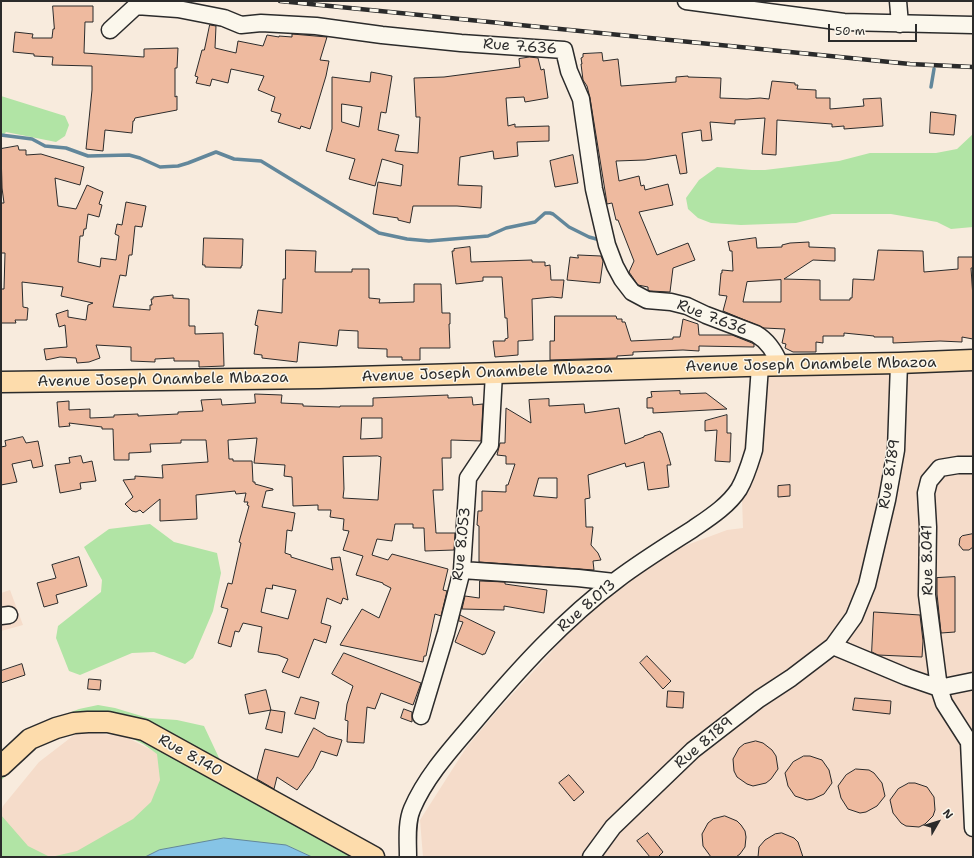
<!DOCTYPE html>
<html>
<head>
<meta charset="utf-8">
<style>
  body { margin:0 }
  #map { position:relative; width:974px; height:858px; overflow:hidden; background:#f8ebdd; font-family:"Shantell Sans",sans-serif }
  canvas { display:block }
  .frame { position:absolute; inset:0; border:2px solid #2b2b2b; pointer-events:none }
  .north { position:absolute; left:918px; top:802px; width:40px; height:40px; -webkit-text-stroke:3px #fbf7ec; paint-order:stroke; rotate:51deg; font-size:11px; font-weight:700; line-height:16px; text-align:center; color:#2b2b2b }
  .north::after { content:''; display:block; margin:auto; width:14px; height:18px; background:#2b2b2b; clip-path:polygon(50% 0,100% 100%,50% 72%,0 100%) }
  .scale { position:absolute; left:828px; top:24px; width:89px; height:18px; box-sizing:border-box; border:2px solid #2b2b2b; border-top:0; padding-left:5px; font-size:12px; line-height:14px; white-space:nowrap; color:#2b2b2b; -webkit-text-stroke:3px #fbf7ec; paint-order:stroke }
</style>
</head>
<body>
<div id="map">
<canvas width="974" height="858"></canvas>
<div class="frame"></div>
<div class="north">N</div>
<div class="scale">50 m</div>
</div>
<script>
const c = document.querySelector('canvas').getContext('2d');
c.lineJoin = 'round';
function fill(path, color) { c.fillStyle = color; c.fill(path, 'evenodd'); }
function stroke(path, color, width, dash) { c.strokeStyle = color; c.lineWidth = width; c.lineCap = dash ? 'butt' : 'round'; c.setLineDash(dash || []); c.stroke(path); }
function write(font, color, halo, rows, align = 'center') {
  c.font = font + ' "Shantell Sans",sans-serif'; c.lineWidth = 3; c.setLineDash([]); c.textBaseline = 'middle'; c.strokeStyle = halo; c.fillStyle = color; for (const [text, x, y, turn = 0] of rows) {
    c.save(); c.translate(x, y); c.rotate((+turn || 0) * Math.PI / 180); c.textAlign = isNaN(turn) ? turn : align; if (halo) c.strokeText(text, 0, 0); c.fillText(text, 0, 0); c.restore();
  }
}
const built = new Path2D(`
  M928 371H973V857H423L420 820 466 748 497 711 564 638 609 592 647 560 727 530 743 528 741 470 752 377 814 376Z
  M10 590 23 625 1 631V593Z
  M78 732 124 736 167 758 236 787 126 857H30L1 839V812L3 806 39 762Z`);
const green = new Path2D(`
  M1 96 65 116 69 125 65 136 56 142 6 132 1 138Z
  M973 134V227L951 229 937 222 891 214H832L796 223 741 225 711 223 698 218 688 209 686 198 699 180 717 167 752 170H765L839 161 870 153H936L957 149Z
  M150 524 174 542 217 553 221 573 213 611 193 658 185 664 154 652 132 653 80 675 69 671 56 638 58 626 101 592 102 580 84 547 109 529Z
  M98 705 115 708 148 718 177 720 204 726 228 777 373 857H312L286 845 159 850 145 857H51L77 851 133 819 151 802 160 780 157 754C151 750 146 745 139 742 129 736 116 734 104 732 57 727 29 746 1 781V771L58 717 79 709Z
  M1 815 28 846 50 857H1Z`);
const water = new Path2D(`
  M224 838 286 845 312 857H145L159 850Z`);
const stream = new Path2D(`
  M931 87 934 69
  M1 135 32 139 45 146 66 148 88 156 129 155 140 158 160 167 178 166 188 163 216 152 234 159 261 161 379 233 407 239 429 241 488 236 506 228 535 222 545 213H550L553 214 569 227 589 237 600 240`);
const building = new Path2D(`
  M53 6H93V22H85L84 53 144 57V49L178 48 177 68H175V97L177 96V110L135 118 134 121H133L132 133 105 130 103 151 86 149 92 90V66L52 65 53 57 34 56V54L13 52 15 32 33 34 32 38H52L53 29H54Z
  M210 25 216 26 215 48 236 53 238 41 263 46 267 35 279 37V36L292 37V34L327 37 320 60 329 61 326 76 310 129 301 126 300 129 278 122 281 114 271 111 275 97 258 90 264 76 231 69 228 83 212 79 210 86 196 83 198 77 195 76 202 50H204Z
  M602 53 603 61 618 59 621 86 676 82V77L688 76V77L721 78 720 98 747 99 760 98 769 99 772 81 795 83V85H798L797 89 816 90V98H830V109L864 106 863 99 881 98 883 126 844 129V126L832 127V124L777 120 776 155 762 154 765 118 735 120V124L710 122 712 140 702 141 701 130 682 133 687 173 680 174 676 155 645 160 616 161 619 181 639 176 641 186 644 185 645 190 668 184 673 205 639 212 657 255 688 243 695 260 673 268 670 292 650 291 648 290V287L638 285 629 272 634 261 618 220H616L612 203 607 204 606 197 590 98 587 86 583 80 581 64H582L581 58 583 57V54Z
  M530 57 538 58 541 70 544 69 548 98 525 102 524 97 506 98 508 126 515 124V127L549 126V141L517 142 518 156 494 159 493 151 460 157 458 185 482 186 481 208 457 206H413L410 223 398 220V218L373 214 378 182 401 186 403 165 382 159 375 186 349 179 355 159 326 151 332 129V77L370 82 371 72 392 76 386 113 381 112 378 130 399 135 395 151 418 153 420 117H416L414 78 444 77 520 67 519 59ZM342 104 362 107 359 127 342 122Z
  M931 112 956 115 954 135 930 133Z
  M18 146 19 150H26V155L41 154 84 167 80 185 55 178 58 206 76 209 87 185 103 192 99 204 102 205 99 217 88 214 86 229H84L83 236H80L78 262 100 267 101 258 116 260 119 236 115 234 117 224 122 225 126 202 146 206 142 227 135 226 132 255H129L126 276 120 275 113 307 150 310V305H152L151 299H153V297L173 295V298L189 299V326H195V334L223 333 224 366 199 367V361H174V358L155 359V362L131 361V347L96 345 100 358 89 362 77 363 76 358 60 357 46 360 44 349 67 347 65 325 59 327 56 314 68 310V317L86 320 88 305 93 303 61 296 63 287 22 282 23 307 28 308 27 320H15L16 323H1V289H4L5 253H1V203H4L2 188 1 149Z
  M573 155 578 183 555 187 550 161Z
  M204 238 243 239 242 266H241V268L205 267V265H203Z
  M756 238 757 248 782 247V245L790 243 809 242V247L835 248V261L813 260 784 279 820 280V300H850V298H852L853 279 874 280 878 250 923 251 924 272 958 269V257H973V268H971L973 298V339L962 337V342L940 341 893 343V337H874V336L844 333V336H823V343L816 342V352H793L785 348 786 344 782 343 785 329 764 328 723 311 727 296 719 295 721 273H722V270L733 271 732 251H730L728 242ZM781 280V302H743L747 282Z
  M470 247 471 262 532 260V262H545V266L550 265 551 280H564L562 298 552 297 532 299 533 340 518 341V355L495 357 493 341H505V339L508 338 507 318H505L502 277H483V281L456 284 452 251H454V249Z
  M286 250 316 251 315 272H352V269H369V298L380 299 379 303 414 302V284H441L442 313H450V324H449L450 348H420V360H402V357H387V349L358 348V331L339 330 337 346 299 342 297 362 262 358V355L254 354 258 326 255 325 258 310 282 313 283 279H285Z
  M578 255 601 256 603 261 600 283 567 280 570 257 578 258Z
  M555 316H616L617 319H622V322H625L631 341 673 339V337H680L683 319 698 324 699 335H732L752 343 754 344V347L699 346V351L683 350 633 352V355L617 356V358L550 360V341H554Z
  M680 391V394L706 393 727 409 653 413V408H647V398L652 397 651 392Z
  M255 394 282 395 281 403 303 404V406L340 407V406H373V398L448 395V398L472 397 473 405 483 404 481 441 451 440V458H442L443 490H433L436 533H455L454 550 425 551 424 528H413V524H395L392 541 377 539 372 555 388 560 392 554 448 569 443 590 447 591 441 616 435 614 426 656H424L423 662 340 645 362 609 379 618 391 588 383 584V583L356 575 363 556 343 550 349 531 343 530 344 519 330 517 331 510H318V505L293 506 292 477 284 476 285 465 254 463 257 438 228 440 229 459H233V461H252L253 482H255V484L273 489V490L266 491 262 507 295 513 292 531 287 530 285 553 291 555V557L333 570 331 558 340 557 348 600 343 598 341 604 327 598 321 623 331 626 326 643 314 639 299 678 282 672 288 659 278 655 258 652 262 627 243 623 239 632 235 631 231 647 218 643 228 609 221 607 228 583 232 584 241 543 239 542 249 506 247 505 248 502H244L246 493 236 494 235 491 196 495 197 519 160 521V499L143 513 140 510 136 512 132 511 125 504 133 497 123 480 135 479V476L163 478 162 465 208 462 206 440H181V443L150 444 151 452 129 453V460H114L113 429H102V427L69 423 70 426 59 427 57 402 69 401V410L90 409V418L114 417V415L138 414V416L178 414V412L203 411 201 400 221 399 222 405 255 403ZM362 418H382V438L361 439ZM378 456 381 457 378 500 343 498 344 489 343 457ZM273 585 296 590 288 619 261 612 266 588 272 589Z
  M549 399V406L584 404 585 413 619 408 625 444 644 437V436L660 431 661 433H662L671 465H667L669 487 648 490 644 462 626 467 625 463 588 475 590 498 585 499 586 527H593L591 545 598 553 601 560 593 561 594 570 479 562V526L477 525 478 511H482V491L506 492V485H508L515 464H506V456L497 455 500 443H505L506 408 531 423 529 400ZM539 478H557V498L534 496Z
  M727 415V433H731L730 462 715 461 717 430 705 431V421Z
  M23 437 26 443 38 441 43 466 33 468 31 460 12 464 17 482 1 485V447L6 446 5 441Z
  M81 456 83 463 92 461 96 481 80 483 81 489 60 493 55 465 70 463 69 458Z
  M790 485V496L778 497V486Z
  M973 534V547L969 550H963L959 545 960 538 962 536Z
  M79 557 87 586 56 595 58 603 44 607 37 583 56 578 52 565Z
  M955 577V632L941 633 937 594V578Z
  M480 581 505 582V584L547 590 544 613 504 606V610L462 609 465 596 479 598Z
  M874 612 920 615 923 641 922 657 878 655 872 652Z
  M460 615 495 632 485 654H483V655L455 642 463 622 459 621Z
  M344 653 421 683 413 705 381 693 375 709 367 707 364 743 347 742 348 721 345 720 347 704 353 686 332 674Z
  M647 656 671 681 663 689 640 663Z
  M22 664 25 675 1 683V671Z
  M89 679 101 680 100 690 88 689Z
  M266 690 271 710 249 714 245 695Z
  M668 691 684 692 683 708 667 707Z
  M301 697 319 702 315 719 295 714Z
  M855 698 891 701 890 714 853 710Z
  M404 709 412 712V722L401 718Z
  M271 710 285 712 282 733 266 729Z
  M314 728 327 736 342 740 337 756 321 751 313 768 297 790 277 777 274 789 257 779 265 749 298 757Z
  M756 741 763 743 772 750 776 756 778 769 771 779 766 783 753 786 747 784 737 777 734 771 733 759 739 748 744 744Z
  M804 756H810L822 760 829 770 832 783 824 794 813 799 807 800 795 796 788 786 785 773 793 762Z
  M856 769 869 770 874 773 882 783 885 796 877 806 866 812 860 813 848 809 841 798 838 786 846 775Z
  M569 775 584 792 574 801 559 783Z
  M909 783H915L927 787 934 797 935 810 933 816 925 824 919 827 906 826 901 823 893 813 890 800 898 789Z
  M725 816 737 821 741 825 745 831 746 837 745 847 740 854 736 857H711L703 846 702 834 708 823 713 819Z
  M648 833 663 852 658 857H650L637 841Z
  M782 833 794 838 798 842 803 857H758L759 847 765 840 775 834Z`);
const minor = new Path2D(`
  M686 1 844 22 973 25
  M898 1 900 24
  M110 30 136 6 178 9 224 18 241 25 261 23 316 26 382 35 461 43 564 50 569 71 581 99 594 189 607 245 615 266 622 279 632 292 647 300 671 302 687 306 706 315 756 334C768 341 775 352 780 365
  M973 465H958L940 468 929 481 926 493 928 527 927 595 939 688 973 681
  M462 570 578 578 614 582
  M1 616 9 615
  M833 646 907 677 939 688 944 703 969 742 973 828
  M421 716 446 633 462 570 468 478 490 445 494 373
  M408 857C408 842 406 823 412 809 426 776 452 748 475 721 518 670 564 619 618 579 642 561 668 545 693 529 709 518 728 506 739 489 746 477 750 463 754 450L760 366
  M591 857 613 827 693 750 759 699 791 678 833 646 854 617 867 585 887 500 896 450 899 363`);
const major = new Path2D(`
  M1 382 319 378 746 366 899 363 973 360
  M1 766 30 739 56 728 74 723 88 722H108L144 730 374 857`);
const rail = new Path2D(`
  M280 1 910 64 973 67`);
const streetNames = [
  ["Rue 7.636",520,47,4],
  ["Rue 7.636",712,318,21],
  ["Avenue Joseph Onambele Mbazoa",811,365,-1],
  ["Avenue Joseph Onambele Mbazoa",487,373,-2],
  ["Avenue Joseph Onambele Mbazoa",163,380,-1],
  ["Rue 8.189",890,474,-81],
  ["Rue 8.053",462,544,-84],
  ["Rue 8.041",928,560,-91],
  ["Rue 8.013",587,606,-41],
  ["Rue 8.189",704,743,-40],
  ["Rue 8.140",190,756,29]
];
fill(built, '#f5dcca');
fill(green, '#b1e4a5');
fill(water, '#86c4e6');
stroke(water, '#62879b', 1);
stroke(stream, '#62879b', 3.5);
fill(building, '#eeba9f');
stroke(building, '#2b2b2b', 1);
stroke(minor, '#2b2b2b', 19);
stroke(major, '#2b2b2b', 23);
stroke(minor, '#fbf7ec', 16);
stroke(major, '#fddcac', 20);
stroke(rail, '#2b2b2b', 4.5);
stroke(rail, '#fbf7ec', 3, [9]);
write('15px', '#2b2b2b', '#fbf7ec', streetNames);
</script>
</body>
</html>
